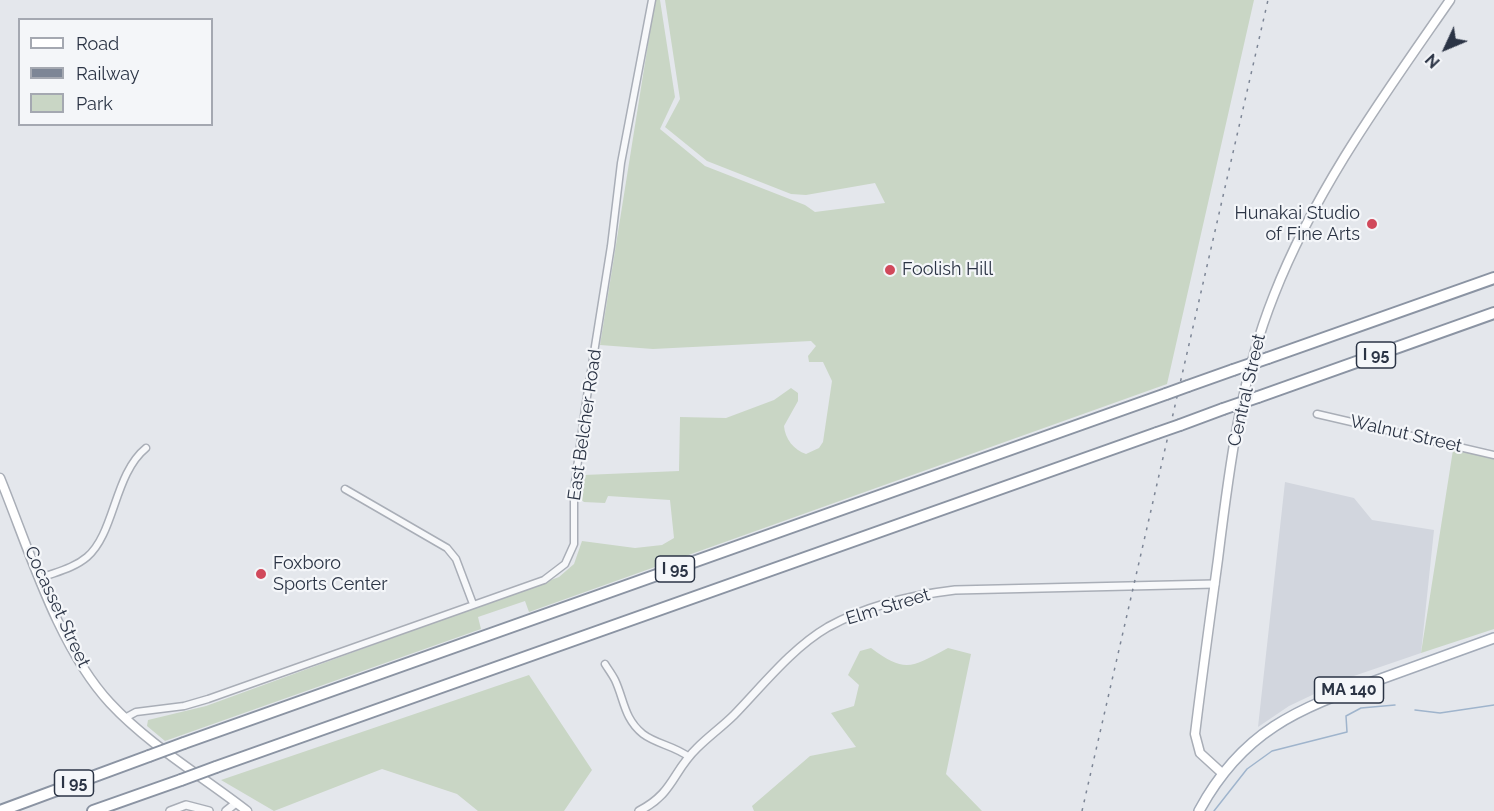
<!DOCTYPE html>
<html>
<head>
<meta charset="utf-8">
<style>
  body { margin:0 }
  #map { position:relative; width:1494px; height:811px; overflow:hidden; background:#e4e7ec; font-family:Raleway,sans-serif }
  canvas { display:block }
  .legend { position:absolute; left:18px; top:18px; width:195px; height:108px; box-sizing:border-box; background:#f4f6f9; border:2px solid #a4a8b1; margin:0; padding:8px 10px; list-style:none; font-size:18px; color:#2b3445 }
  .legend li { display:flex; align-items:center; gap:12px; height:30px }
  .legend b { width:30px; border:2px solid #a4a8b1 }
  .north { position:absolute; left:1416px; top:18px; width:60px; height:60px; -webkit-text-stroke:4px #f4f6f9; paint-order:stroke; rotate:226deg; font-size:16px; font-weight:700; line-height:24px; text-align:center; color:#2b3445 }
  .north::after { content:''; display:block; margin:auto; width:21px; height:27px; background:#2b3445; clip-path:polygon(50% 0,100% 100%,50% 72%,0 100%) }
</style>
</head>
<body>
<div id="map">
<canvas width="1494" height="811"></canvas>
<ul class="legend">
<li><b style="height:8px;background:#fff"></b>Road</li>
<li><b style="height:8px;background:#7d8696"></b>Railway</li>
<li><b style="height:16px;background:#c9d6c5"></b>Park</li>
</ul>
<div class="north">N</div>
</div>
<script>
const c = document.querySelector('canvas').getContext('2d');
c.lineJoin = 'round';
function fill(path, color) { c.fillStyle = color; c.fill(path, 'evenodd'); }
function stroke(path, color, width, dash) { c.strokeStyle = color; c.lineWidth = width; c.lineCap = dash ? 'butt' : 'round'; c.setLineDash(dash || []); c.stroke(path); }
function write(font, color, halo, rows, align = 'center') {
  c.font = font + ' Raleway,sans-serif'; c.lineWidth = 4.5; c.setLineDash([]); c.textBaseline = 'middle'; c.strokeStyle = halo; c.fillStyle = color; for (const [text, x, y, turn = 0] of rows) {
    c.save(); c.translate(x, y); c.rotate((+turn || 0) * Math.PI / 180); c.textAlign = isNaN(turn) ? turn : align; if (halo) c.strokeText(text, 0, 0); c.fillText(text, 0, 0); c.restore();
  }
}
const built = new Path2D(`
  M1285 482 1354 498 1372 520 1434 530 1421 653 1348 678 1289 706 1258 727Z`);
const green = new Path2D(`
  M655 0H660L675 97 660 129 705 166 805 205 815 212 885 203 875 183 806 195 791 194 707 161 665 127 680 99 665 0H1254L1167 384 529 612 525 601 478 617 481 629 165 741 147 726 148 720 206 706 559 577 574 564 582 541 635 548 662 545 674 538 670 500 608 496 605 503 584 502 578 497 584 475 679 471 680 417 726 418 774 400 791 388 798 393V401L784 426C785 439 794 450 806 454L819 448 823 442 832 381 823 362H809L808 356 816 346 811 341 653 349 600 345Z
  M1453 450 1494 458V629L1421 653Z
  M871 648C906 674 912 667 948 648L971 654 946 774 982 811H754L752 806 810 756 856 747 831 713 854 706 859 685 848 675 860 651Z
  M529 675 592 770 564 811H478L457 794 382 769 274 811 221 780Z`);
const stream = new Path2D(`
  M1415 710 1440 713 1494 705
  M1214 811 1247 769 1272 751 1347 732 1346 716 1361 708 1395 705`);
const minor = new Path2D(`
  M1317 414 1494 455
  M345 489 447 548 456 559 473 604
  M41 578C56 572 74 568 87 557 115 533 114 474 146 448
  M605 664C608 669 612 674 615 680 624 699 624 719 643 734 656 744 675 746 689 757
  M125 718 136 712 184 706 208 699 544 580 565 564 574 544V490L585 409 611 246 621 163 652 0`);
const tertiary = new Path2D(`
  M170 811 186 805 209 811
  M226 811 236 803
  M639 811C674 793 672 772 697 748 709 736 723 726 734 715 763 685 792 648 828 627 866 606 913 595 955 590L1215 584`);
const secondary = new Path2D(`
  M0 478C29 549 58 647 110 703 149 745 202 776 247 811
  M1223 774 1200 753 1195 734C1202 676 1210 618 1218 559 1229 469 1240 380 1274 295 1316 188 1385 94 1450 0`);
const primary = new Path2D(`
  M1199 811C1242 731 1297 709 1378 680 1416 666 1455 652 1494 638`);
const motorway = new Path2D(`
  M1268 358 1494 278
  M1188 386 1233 370
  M1258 397 1494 313
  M1180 425 1223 409
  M184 743 1166 394
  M216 767 1157 433
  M0 811 149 756
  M93 811 181 780`);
const rail = new Path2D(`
  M1082 811 1268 0`);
const motorwayBridge = new Path2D(`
  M1233 370 1268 358
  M1166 394 1188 386
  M1223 409 1258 397
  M1157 433 1180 425
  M149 756 184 743
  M181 780 216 767`);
const markers = [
  [1372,224,6,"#d1495b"],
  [890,270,6,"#d1495b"],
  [261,574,6,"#d1495b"]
];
const shields = [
  [1376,355,39],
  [675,569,39],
  [1349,690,69],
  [74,783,39]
];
const shieldNames = [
  ["I 95",1376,355],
  ["I 95",675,569],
  ["MA 140",1349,690],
  ["I 95",74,783]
];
const poiNames = [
  ["Hunakai Studio",1360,214,"right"],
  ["of Fine Arts",1360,235,"right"],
  ["Foolish Hill",902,270],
  ["Foxboro",273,564],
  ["Sports Center",273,585]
];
const streetNames = [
  ["Central Street",1247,390,-77],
  ["East Belcher Road",585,425,-82],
  ["Walnut Street",1406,434,13],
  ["Cocasset Street",57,607,65],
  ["Elm Street",888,607,-17]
];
fill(built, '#d2d6de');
fill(green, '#c9d6c5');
stroke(stream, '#9fb4cc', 1.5);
stroke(minor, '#a9aeb7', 9);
stroke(tertiary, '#a9aeb7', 10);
stroke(secondary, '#a9aeb7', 11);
stroke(primary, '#a3abb8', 12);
stroke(motorway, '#8b94a3', 14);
stroke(minor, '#f7f8fa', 6);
stroke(tertiary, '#f7f8fa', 7);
stroke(secondary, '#fff', 8);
stroke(primary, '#fff', 9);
stroke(motorway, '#fff', 10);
stroke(rail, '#7d8696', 1.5, [3, 6]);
stroke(motorwayBridge, '#8b94a3', 14, []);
stroke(motorwayBridge, '#fff', 10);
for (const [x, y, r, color] of markers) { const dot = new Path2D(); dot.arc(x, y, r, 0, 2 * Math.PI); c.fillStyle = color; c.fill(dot); stroke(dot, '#f4f6f9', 2); }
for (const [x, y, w] of shields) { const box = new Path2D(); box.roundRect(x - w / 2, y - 13, w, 26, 4.5); c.fillStyle = '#f4f6f9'; c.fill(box); stroke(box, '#2b3445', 1.5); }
write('bold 16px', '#2b3445', null, shieldNames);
write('18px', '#2b3445', '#f4f6f9', poiNames, 'left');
write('18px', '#2b3445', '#f4f6f9', streetNames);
</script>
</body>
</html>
